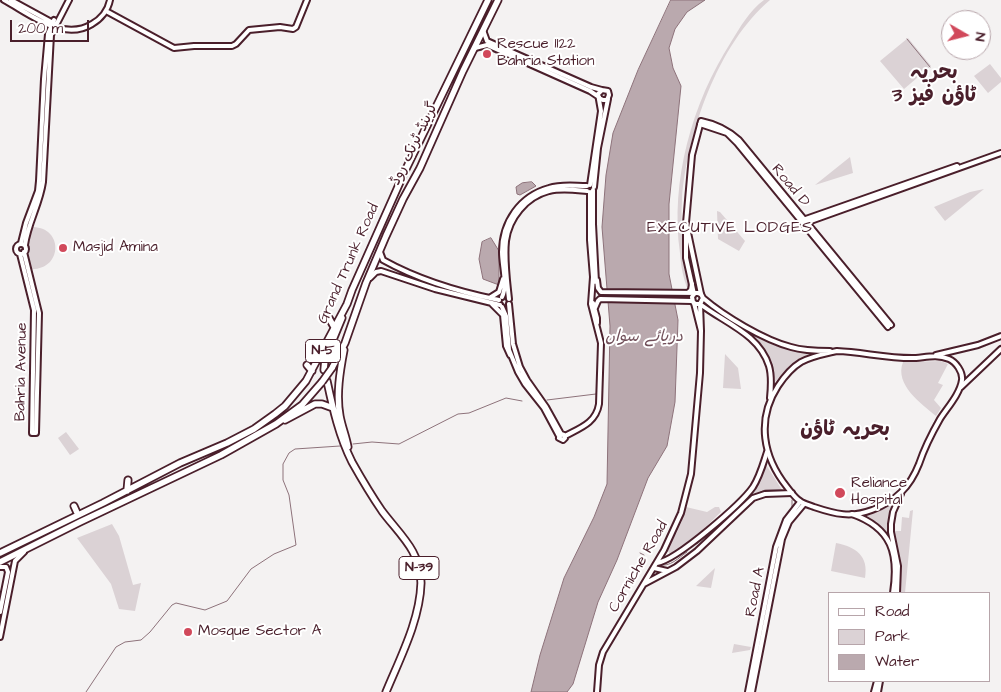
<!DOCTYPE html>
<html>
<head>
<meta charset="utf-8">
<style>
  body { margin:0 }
  #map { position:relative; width:1001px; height:692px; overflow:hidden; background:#f4f2f2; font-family:"Architects Daughter",sans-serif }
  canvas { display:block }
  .legend { position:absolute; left:828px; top:592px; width:162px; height:90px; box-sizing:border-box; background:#fff; border:1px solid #b7a5aa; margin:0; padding:6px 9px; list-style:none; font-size:15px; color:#4a1f2b }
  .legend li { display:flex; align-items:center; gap:10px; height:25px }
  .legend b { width:25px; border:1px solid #b7a5aa }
  .north { position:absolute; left:941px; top:10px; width:50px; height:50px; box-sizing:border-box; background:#fff; border:1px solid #b7a5aa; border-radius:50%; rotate:98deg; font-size:14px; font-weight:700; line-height:20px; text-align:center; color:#4a1f2b }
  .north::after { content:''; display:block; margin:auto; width:18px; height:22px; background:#d1495b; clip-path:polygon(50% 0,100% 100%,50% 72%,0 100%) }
  .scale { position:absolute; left:10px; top:20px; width:79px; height:22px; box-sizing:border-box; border:2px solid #4a1f2b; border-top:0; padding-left:6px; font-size:15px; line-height:18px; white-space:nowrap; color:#4a1f2b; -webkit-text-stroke:4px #fff; paint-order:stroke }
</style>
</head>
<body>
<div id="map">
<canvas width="1001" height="692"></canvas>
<ul class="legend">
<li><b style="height:6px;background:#fff"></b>Road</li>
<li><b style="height:14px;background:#dbd2d5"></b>Park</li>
<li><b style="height:14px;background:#baa9ae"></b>Water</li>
</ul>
<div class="north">N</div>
<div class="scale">200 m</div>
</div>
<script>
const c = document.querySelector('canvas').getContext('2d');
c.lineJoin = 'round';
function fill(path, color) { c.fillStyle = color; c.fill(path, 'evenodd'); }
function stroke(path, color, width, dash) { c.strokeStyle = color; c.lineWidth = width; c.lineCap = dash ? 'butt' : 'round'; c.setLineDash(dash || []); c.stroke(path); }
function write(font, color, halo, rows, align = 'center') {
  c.font = font + ' "Architects Daughter","Playpen Sans Arabic",sans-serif'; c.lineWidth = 4; c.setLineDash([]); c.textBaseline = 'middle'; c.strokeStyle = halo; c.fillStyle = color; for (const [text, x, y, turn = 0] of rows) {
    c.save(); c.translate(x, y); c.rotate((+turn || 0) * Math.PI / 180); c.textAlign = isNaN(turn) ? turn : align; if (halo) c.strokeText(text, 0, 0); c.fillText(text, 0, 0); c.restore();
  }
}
const green = new Path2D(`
  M764 0H770C718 44 687 133 682 199 680 228 685 258 689 287L688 290C683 278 681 266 680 253 670 181 692 103 731 42 741 26 749 11 764 0Z
  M908 38 931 66 904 89 880 61Z
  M990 64 1001 78V82L988 93 974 76Z
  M850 157 853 173 815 185Z
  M984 189 945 221 934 207 970 192Z
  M717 211 720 212 745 241 739 251 718 239Z
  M33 227C65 228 62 272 29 269 28 256 25 238 33 227Z
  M738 323 759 336 815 353C797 357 783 371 772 386 768 355 763 344 737 324Z
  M725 354 738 368 741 389 723 388Z
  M941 361 948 364 938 383 943 385 934 400 941 408 936 416C922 404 894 385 903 362Z
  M66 432 79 449 70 455 58 438Z
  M765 463 782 490 760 492 735 511 695 546 694 544 755 485Z
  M892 503 889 526 890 541 862 516 873 514Z
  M686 507 707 512 715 507H719L721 512C707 525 687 548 670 554 664 547 670 541 674 535L676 534 682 521 680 520Z
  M913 510 905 593H898L900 580 897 543 894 538 893 531H901L902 517 909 518 910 511Z
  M112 524 119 536 133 585 141 583 135 611 119 609 111 584 77 538Z
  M836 543C856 547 869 556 865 578L831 571Z
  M715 568 711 588 696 586Z
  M734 644 751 647 750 650 732 653Z`);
const water = new Path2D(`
  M671 0H705L687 12 675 29 669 48 673 68 681 86 669 204V274L678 320 675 402 667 446 648 478 617 560 598 602 573 684 567 692H531L540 655 564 578 594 517 607 484 610 326 602 227 606 175 613 133 638 70Z
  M532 182 536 186 520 195 517 194 516 187 522 183Z
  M491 238 499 251V285L483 279 479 259 482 242Z`);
const stream = new Path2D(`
  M907 39 930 67
  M547 400 596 394
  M353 444 372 442 399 444 458 414 469 413 506 398 522 401
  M792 509V500
  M697 544 752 496 765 490H782
  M640 553 644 555
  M659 565C671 567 678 558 687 552
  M86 692 116 647 125 642 141 640 150 632 172 605 176 603 205 610 227 601 251 569 274 554 296 545 289 495 283 480V464L289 453 295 449 340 446
  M750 692 751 685`);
const tertiary = new Path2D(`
  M4 0C30 14 63 42 92 24 101 19 108 10 110 0
  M11 0 55 24
  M106 11 174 48 194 46H232L236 44 249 30 280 27 293 29 296 27 307 0
  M700 124 727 133 737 143 888 327
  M803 220 957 166
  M686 223 692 155 701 121C716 124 728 130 739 140L891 325
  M805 223 1001 153
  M21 243 26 223 38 191 39 181 44 79 48 34 54 20
  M16 249a5 5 0 1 1 10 0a5 5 0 1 1-10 0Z
  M25 245C28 223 40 204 43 182L51 35 69 0
  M24 252 39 313 36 433H32
  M20 254 34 310 32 433
  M694 294 686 258V223L701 294
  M694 303 701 331 700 304
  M852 514C892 528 899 554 893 593
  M657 563C677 560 741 504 753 487 760 476 763 464 767 452
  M0 567H6L8 572 0 612
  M654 568 667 571
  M644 584 676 567 697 551 753 498 765 494 792 493
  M897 593 898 566 891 532V524L893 512 901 494
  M0 637 15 561 24 552
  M597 692 599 665 603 652 664 550 681 513 691 474 700 373 701 331
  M748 692 776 547 786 520 800 502
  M752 692 782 539 789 522 804 504
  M874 692 877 681
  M878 692 880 681`);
const secondary = new Path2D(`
  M483 30 487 41 591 87 602 90
  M475 48 487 45 590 91 599 97
  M590 185 601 111 598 94 602 90 608 91 609 95 607 100H603L599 98
  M594 187 598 148 608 99
  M593 190V224L596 282
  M380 252 383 260C419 280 459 292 499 300
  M370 278 376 272 381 271 435 289 500 305
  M597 280 598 288 601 292 698 293 701 294 703 298 700 304H695L693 302 692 297 694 294
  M688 293 691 290 692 284
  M491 297 499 292 503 279
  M502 297C508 284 502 266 502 252 502 222 520 196 549 188 561 184 574 186 587 186
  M703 298C724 316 764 340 791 347 804 351 817 351 830 351
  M509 299C507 280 504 260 506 241 509 218 526 197 549 191 562 188 575 190 587 191
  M593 303 597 318V323
  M492 304 503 315 506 346 510 355
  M509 304 513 344 520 367 527 380 546 407 561 434 564 435 565 438 563 440 559 438 561 434
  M700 304C725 323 759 334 769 366 772 376 771 388 770 398
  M502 307 506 316 509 350 518 372 525 384 544 408 559 436
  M595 308 598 301 600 299 692 301
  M837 351C863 352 889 359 916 358 927 357 937 354 949 359 956 362 963 372 962 380 960 394 947 408 940 419 932 433 924 449 919 464 910 487 896 501 872 510 851 518 835 514 814 507 809 505 804 504 800 501 795 498 791 492 787 487 763 457 756 420 778 386 784 377 791 368 801 362 812 356 824 354 837 351Z
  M936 355 978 345 1001 336
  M961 387 1001 349
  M565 436C580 428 596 423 599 404L601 343 591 304 593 277 590 240V192`);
const trunk = new Path2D(`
  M329 318 334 327
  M344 350C340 371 336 395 340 416 342 427 346 436 348 447
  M307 365 312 371
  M332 368 345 343 366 283 386 236 403 199 420 168 463 71 498 0
  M324 370 325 359 342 318
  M327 381C333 409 339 436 352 462 361 478 371 495 382 511 399 534 421 551 421 583 420 620 400 658 386 692
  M285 420 315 404H322L333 408
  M127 491 128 480
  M74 506 78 515
  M0 553 103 503 180 463 227 443 254 429 275 414 285 406 306 381 347 304 352 290 405 171 488 0
  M0 562 80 522 221 455 276 424 302 405 322 382`);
const trunkBridge = new Path2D(`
  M322 382 332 368`);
const markers = [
  [487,54,5,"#d1495b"],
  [63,248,5,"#d1495b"],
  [840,493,6,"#d1495b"],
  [188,632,5,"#d1495b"]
];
const shields = [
  [323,351,35],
  [419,568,40]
];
const shieldNames = [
  ["N-5",323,351],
  ["N-39",419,568]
];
const poiNames = [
  ["Rescue 1122",497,45],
  ["Bahria Station",497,62],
  ["Masjid Amina",73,248],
  ["Reliance",851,484],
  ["Hospital",851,501],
  ["Mosque Sector A",198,632]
];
const streetNames = [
  ["گرینڈ ٹرنک روڈ",415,144,-64],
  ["Road D",790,186,50],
  ["Grand Trunk Road",349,264,-66],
  ["Bahria Avenue",22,372,-89],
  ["Corniche Road",639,567,-60],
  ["Road A",756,592,-79]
];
const neighbourhoodNames = [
  ["EXECUTIVE LODGES",730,229]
];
const waterNames = [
  ["دریائے سواں",644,338]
];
const districtNames = [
  ["بحریہ",934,74],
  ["ٹاؤن فیز 3",934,97],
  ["بحریہ ٹاؤن",845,431]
];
fill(green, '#dbd2d5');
fill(water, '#baa9ae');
stroke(water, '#8d727a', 1);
stroke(stream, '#8d727a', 1);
stroke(tertiary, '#4a1f2b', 8);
stroke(secondary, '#4a1f2b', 8);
stroke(trunk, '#4a1f2b', 9);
stroke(tertiary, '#fff', 4);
stroke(secondary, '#fff', 4);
stroke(trunk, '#fff', 5.5);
stroke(trunkBridge, '#4a1f2b', 9, []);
stroke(trunkBridge, '#fff', 5.5);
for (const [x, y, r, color] of markers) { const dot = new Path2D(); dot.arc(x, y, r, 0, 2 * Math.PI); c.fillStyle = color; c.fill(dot); stroke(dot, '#fff', 2); }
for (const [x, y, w] of shields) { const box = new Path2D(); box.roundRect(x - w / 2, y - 11.5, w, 23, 4); c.fillStyle = '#fff'; c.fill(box); stroke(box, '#4a1f2b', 1); }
write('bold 14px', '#4a1f2b', null, shieldNames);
write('15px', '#4a1f2b', '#fff', poiNames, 'left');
write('15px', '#4a1f2b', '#fff', streetNames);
c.letterSpacing = '1px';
write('16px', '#4a1f2b', '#fff', neighbourhoodNames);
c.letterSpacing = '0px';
write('italic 16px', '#714f59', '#fff', waterNames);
write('bold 20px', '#4a1f2b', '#fff', districtNames);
</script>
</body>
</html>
